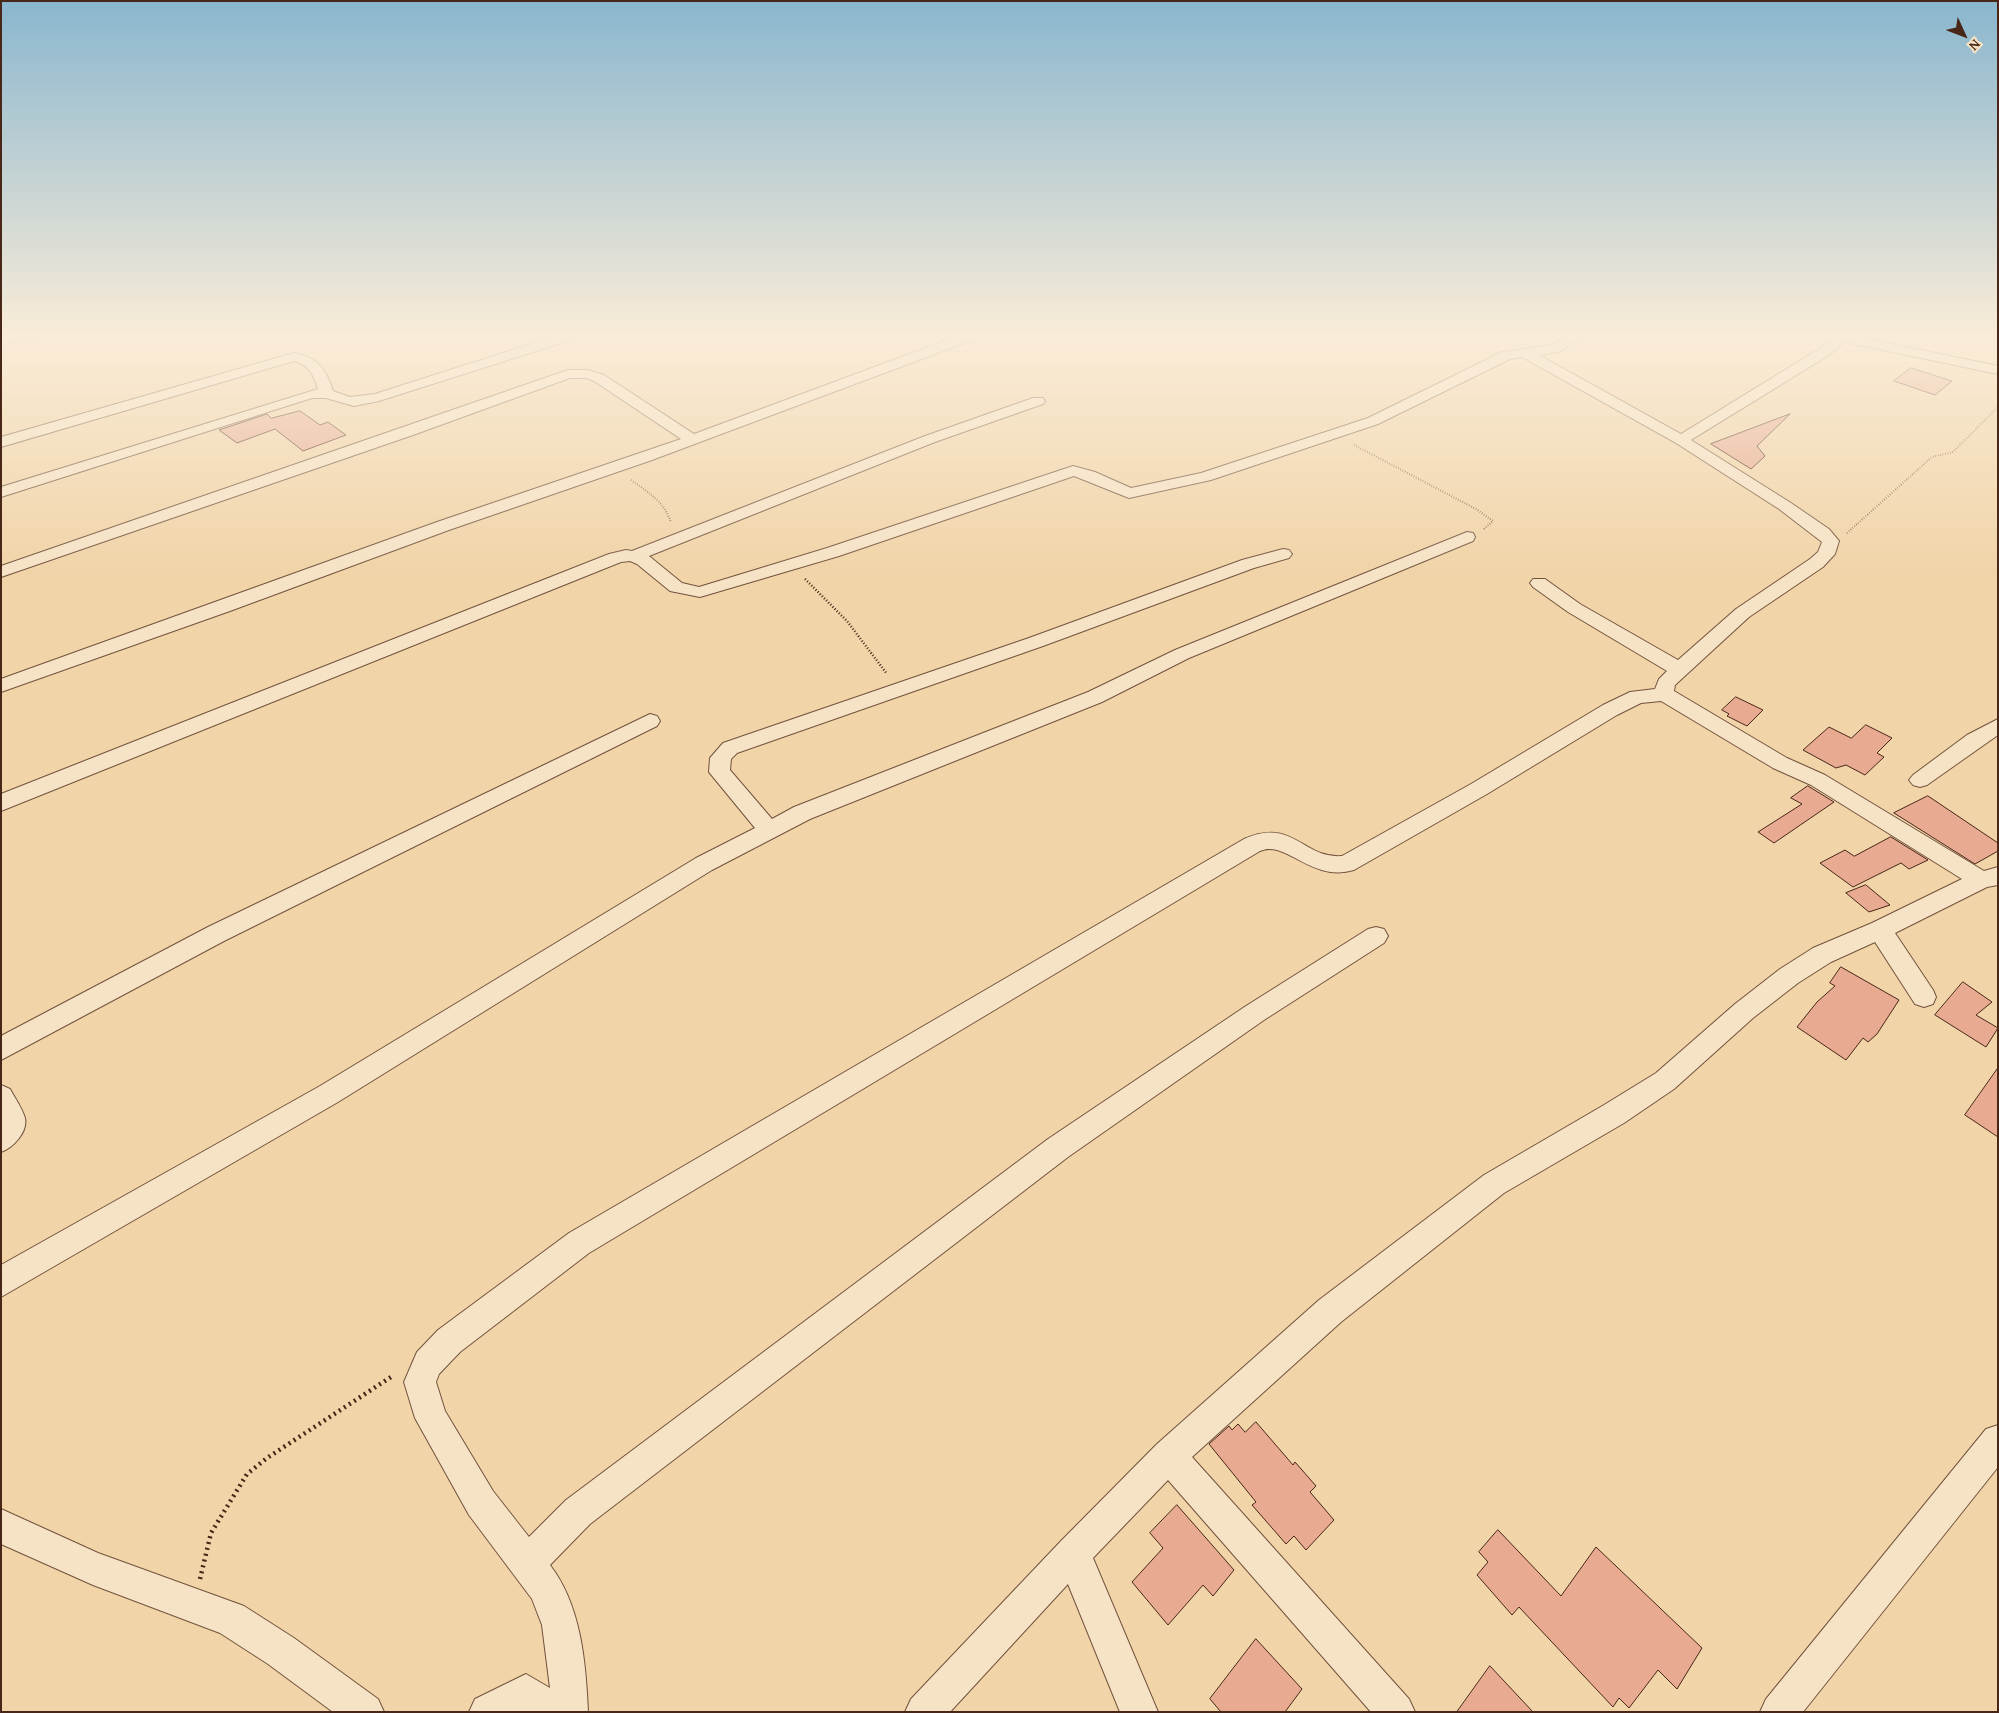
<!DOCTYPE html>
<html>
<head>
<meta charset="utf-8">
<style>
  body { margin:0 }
  #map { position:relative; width:1999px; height:1713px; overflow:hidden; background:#f1d4a8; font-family:"Gentium Book Plus",serif }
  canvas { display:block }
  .frame { position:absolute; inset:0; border:2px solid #482618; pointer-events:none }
  .north { position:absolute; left:1939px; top:10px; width:50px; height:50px; -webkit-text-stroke:4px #f6e3c6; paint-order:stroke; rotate:133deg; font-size:14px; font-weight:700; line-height:20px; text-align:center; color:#482618 }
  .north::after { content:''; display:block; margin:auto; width:18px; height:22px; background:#482618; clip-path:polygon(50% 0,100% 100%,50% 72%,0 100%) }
</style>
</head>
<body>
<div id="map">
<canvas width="1999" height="1713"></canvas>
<div class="frame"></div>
<div class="north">N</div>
</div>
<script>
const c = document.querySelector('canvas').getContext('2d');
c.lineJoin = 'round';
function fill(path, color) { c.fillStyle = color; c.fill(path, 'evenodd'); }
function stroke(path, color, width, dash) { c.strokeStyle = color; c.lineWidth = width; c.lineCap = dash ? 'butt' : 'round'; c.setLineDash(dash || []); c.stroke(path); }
const building = new Path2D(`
  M1911 368 1952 381 1935 395 1894 381Z
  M300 411 320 425 328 422 346 435 303 451 275 429 237 443 219 430 267 414 271 418Z
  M1790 414 1757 446 1765 456 1751 469 1711 444Z
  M1736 697 1763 710 1747 726 1727 716 1729 714 1722 710Z
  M1866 725 1892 738 1877 753 1884 757 1865 775 1846 765 1836 768 1803 750 1829 727 1851 738Z
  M1808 786 1834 802 1774 843 1758 832 1802 804 1791 798Z
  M1928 796 1998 843V851L1975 864 1894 813Z
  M1891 837 1928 860 1909 869 1901 863 1853 887 1820 863 1845 850 1854 856Z
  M1866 885 1890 905 1869 912 1846 893Z
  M1841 967 1899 1000 1877 1034 1868 1042 1863 1038 1846 1060 1797 1027 1817 1002 1835 986 1830 983Z
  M1963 982 1992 1002 1976 1015 1998 1028 1986 1047 1935 1015Z
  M1998 1068V1137L1965 1115Z
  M1256 1422 1293 1465 1295 1462 1316 1486 1310 1492 1334 1520 1306 1550 1294 1536 1286 1544 1252 1505 1256 1502 1209 1444 1229 1426 1232 1430 1238 1424 1245 1432Z
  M1177 1505 1234 1570 1213 1596 1203 1585 1168 1625 1132 1582 1163 1548 1150 1533Z
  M1498 1530 1561 1596 1596 1547 1702 1648 1677 1689 1658 1670 1629 1708 1619 1698 1613 1707 1519 1607 1512 1615 1477 1575 1488 1562 1479 1552Z
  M1256 1639 1302 1689 1285 1712H1221L1210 1699Z
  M1490 1666 1533 1712H1457Z`);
const pathFar2 = new Path2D(`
  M299 336 306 343
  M1 346 42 336
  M1354 445 1476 509 1493 521 1484 529
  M631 480C648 492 665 502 671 523
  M1847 533 1932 457 1953 452 1998 407`);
const pathFar1 = new Path2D(`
  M805 579 847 621 887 674`);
const path = new Path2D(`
  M200 1579 211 1533 247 1474 267 1458 394 1375`);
const street = new Path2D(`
  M556 336H576L574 339 379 401 354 406 326 398H312L1 497V487L318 389C314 376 309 364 294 361L1 447V437L294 353C316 356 327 370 333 391L350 397 375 394Z
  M958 336H977L975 339 652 460 449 530 230 611 1 692V679L437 522 681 439 594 381 586 378H570L413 435 1 577V566L568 370H588L604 375 694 434Z
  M1568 336H1585L1559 352 1539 355 1681 434 1819 349 1831 339 1828 336H1853L1998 366V374L1844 342 1829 355 1691 440 1791 503 1829 529 1839 541 1835 554 1823 567 1749 617 1675 685 1674 691 1787 758 1825 775 1984 871 1998 867V885L1987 887 1895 933 1933 990 1936 997 1933 1004 1924 1007 1915 1004 1875 942 1831 962 1798 983 1753 1018 1674 1089 1624 1123 1504 1193 1341 1322 1192 1457 1409 1699 1415 1712H1371L1168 1480 1093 1558 1158 1712H1120L1068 1584 950 1712H905L911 1699 1061 1541 1157 1444 1319 1300 1484 1175 1604 1105 1656 1073 1735 1004 1780 969 1813 948 1872 923 1962 879 1811 785 1773 768 1661 701 1641 703 1617 715 1487 794 1354 870C1311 883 1286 839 1260 851L589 1253 460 1352 439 1374 436 1382 445 1411 493 1491 529 1537 566 1500 1048 1139 1246 1006 1368 929 1376 927 1384 929 1388 936 1384 943 1264 1020 1068 1157 590 1524 550 1565C581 1605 586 1663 588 1712H469L475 1699 526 1674 550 1688 542 1625 532 1599 469 1515 415 1418 404 1382 417 1352 438 1330 569 1233 1244 839C1294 817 1302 859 1342 856L1471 784 1603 705 1630 692 1655 689 1659 679 1667 671 1568 612 1533 587 1530 583 1533 579H1545L1580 604 1678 660 1736 609 1810 559 1818 552 1822 542 1779 509 1676 443 1522 357 1510 359 1378 424 1211 480 1129 498 1074 476 839 556 700 597 670 591 637 564 630 561 621 562 1 811V794L609 554 626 550 632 551 925 436 1033 398H1043L1045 401 1043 404 935 442 649 556 682 583 699 587 827 548 1073 466 1095 472 1131 488 1201 473 1368 418 1502 352 1551 345Z
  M1467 532 1473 533 1475 537 1473 541 1189 658 1102 702 810 819 712 870 338 1102 1 1297V1265L320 1086 696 858 755 828 709 772 710 758 723 743 1029 638 1242 560 1283 549 1289 550 1292 554 1289 558 1254 568 1043 646 737 753 731 759 730 770 772 819 794 807 1088 692 1175 650Z
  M650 714 657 716 660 721 657 726 224 941 1 1060V1036L208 927Z
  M1998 719V735L1927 785 1920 787 1913 785 1909 780 1913 775 1967 735Z
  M1 1085 10 1089C15 1098 22 1108 25 1118 28 1132 13 1148 1 1152Z
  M1998 1425V1467L1803 1712H1760L1766 1699 1986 1429Z
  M1 1509 98 1553 244 1606 294 1638 378 1699 384 1712H333L268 1664 220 1633 93 1585 1 1544Z`);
fill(building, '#e8ab91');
stroke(building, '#482618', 1);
stroke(street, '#72523c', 2);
stroke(pathFar2, '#482618', 2, [0.5, 2]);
stroke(pathFar1, '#482618', 2.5, [1, 2]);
stroke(path, '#482618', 4.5, [2, 4]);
fill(street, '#f6e3c6');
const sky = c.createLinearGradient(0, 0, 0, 576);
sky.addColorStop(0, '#89b6ce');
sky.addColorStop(0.58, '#f9ecd8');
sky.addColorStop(1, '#f9ecd800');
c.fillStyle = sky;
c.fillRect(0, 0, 1999, 576);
</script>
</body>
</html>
